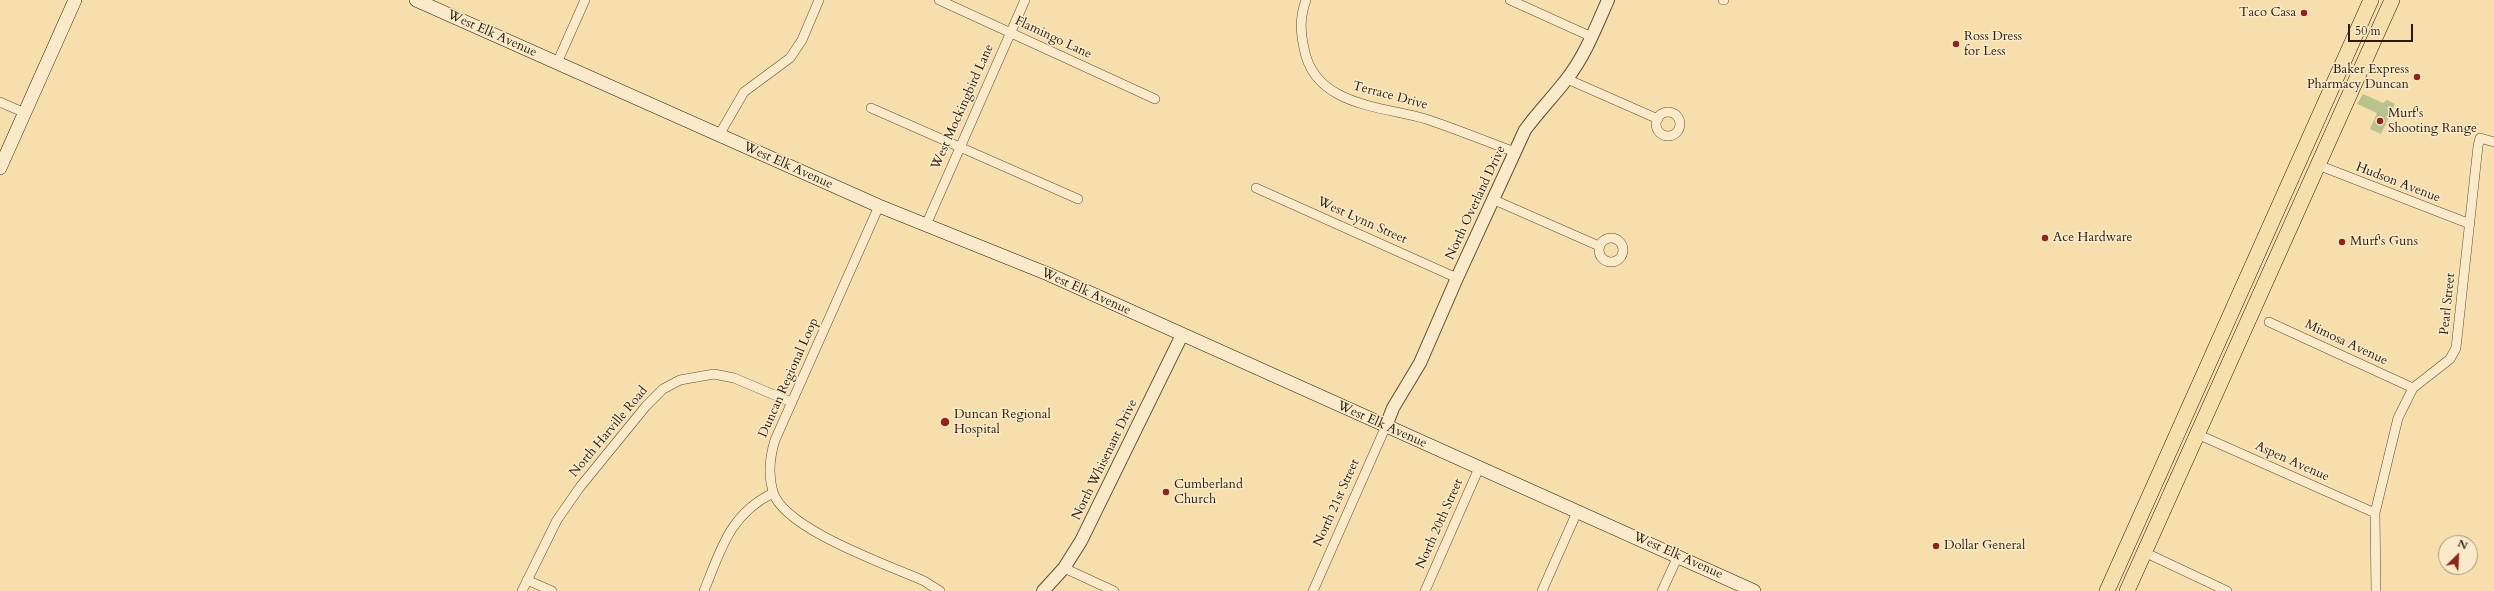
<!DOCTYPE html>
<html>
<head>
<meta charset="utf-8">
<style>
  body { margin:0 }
  #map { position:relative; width:2494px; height:591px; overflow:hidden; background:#f7dead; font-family:Cardo,serif }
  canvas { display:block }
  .north { position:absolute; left:2438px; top:535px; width:40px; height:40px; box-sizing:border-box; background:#faeaca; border:1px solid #a6987e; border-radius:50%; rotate:24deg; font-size:11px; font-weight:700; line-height:16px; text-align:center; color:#271c0d }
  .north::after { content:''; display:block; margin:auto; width:14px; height:18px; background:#8f2418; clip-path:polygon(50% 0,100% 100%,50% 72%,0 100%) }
  .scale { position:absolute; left:2348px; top:24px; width:65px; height:18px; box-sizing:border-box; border:2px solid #271c0d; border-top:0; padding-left:5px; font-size:12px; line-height:14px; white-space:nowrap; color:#271c0d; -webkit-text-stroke:3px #faeaca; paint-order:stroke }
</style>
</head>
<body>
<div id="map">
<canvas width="2494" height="591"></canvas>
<div class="north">N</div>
<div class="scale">50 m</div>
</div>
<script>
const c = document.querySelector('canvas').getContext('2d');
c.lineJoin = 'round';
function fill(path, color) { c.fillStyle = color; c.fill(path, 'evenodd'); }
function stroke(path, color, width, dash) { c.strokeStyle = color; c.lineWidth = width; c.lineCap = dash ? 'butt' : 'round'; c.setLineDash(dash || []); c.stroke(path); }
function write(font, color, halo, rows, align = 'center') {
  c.font = font + ' Cardo,serif'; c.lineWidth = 3; c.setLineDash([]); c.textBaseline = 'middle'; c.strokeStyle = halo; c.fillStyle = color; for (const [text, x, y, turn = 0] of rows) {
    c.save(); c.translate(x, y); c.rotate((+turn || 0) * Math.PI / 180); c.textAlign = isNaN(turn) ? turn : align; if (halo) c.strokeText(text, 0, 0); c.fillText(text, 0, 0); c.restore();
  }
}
const green = new Path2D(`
  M2363 94 2383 103 2387 100 2395 104 2381 134 2370 129 2377 113 2357 104Z`);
const minor = new Path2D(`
  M939 0 1155 99
  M1306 0C1300 17 1300 30 1304 48 1314 106 1381 106 1426 119 1456 129 1485 141 1515 152
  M1510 0 1592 37
  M1723 0H1724
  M557 63 585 0
  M1567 79 1658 119
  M0 102 25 113
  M871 108 1078 199
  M1656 124a12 12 0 1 1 24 0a12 12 0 1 1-24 0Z
  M719 135 744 92 790 58 802 40 819 0
  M2318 165 2470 224
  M1256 188 1457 278
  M1492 199 1599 246
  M879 206 775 440C770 456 768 475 773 492 784 529 888 565 924 581L940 591
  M926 225 1025 0
  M1599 250a12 12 0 1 1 24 0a12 12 0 1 1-24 0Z
  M2269 322 2413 388
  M2197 434 2375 513
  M2144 552 2227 591
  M1064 568 1114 591
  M527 580 552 591
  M522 591 557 520 580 487 646 406 663 389 680 380 714 374 734 378 791 402
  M704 591C721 549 730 514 773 493
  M1313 591 1386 426
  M1425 591 1479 468
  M1542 591 1577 512
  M1662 591 1678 556
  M2376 591 2375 513 2398 418 2413 388 2450 359 2456 348 2478 146 2480 138 2494 142`);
const tertiary = new Path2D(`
  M1386 426 1393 408 1420 363 1457 278 1525 130C1538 112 1553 97 1566 80 1585 56 1596 27 1608 0
  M1043 591 1064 568 1081 541 1182 335`);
const secondary = new Path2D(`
  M416 0 879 206 1048 274 1754 591
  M0 168 75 0`);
const primary = new Path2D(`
  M2107 591 2371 0
  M2127 591 2392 0`);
const markers = [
  [2304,13,4,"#8f2418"],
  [1956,44,4,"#8f2418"],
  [2417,77,4,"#8f2418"],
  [2380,121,4,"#8f2418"],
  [2045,238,4,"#8f2418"],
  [2342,242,4,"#8f2418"],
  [945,422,5,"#8f2418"],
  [1166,492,4,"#8f2418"],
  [1936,546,4,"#8f2418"]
];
const poiNames = [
  ["Taco Casa",2296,13,"right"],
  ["Ross Dress",1964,37],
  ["for Less",1964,52],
  ["Baker Express",2409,70,"right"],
  ["Pharmacy Duncan",2409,85,"right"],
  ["Murf's",2388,114],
  ["Shooting Range",2388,129],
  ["Ace Hardware",2053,238],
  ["Murf's Guns",2350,242],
  ["Duncan Regional",954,415],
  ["Hospital",954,430],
  ["Cumberland",1174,485],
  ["Church",1174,500],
  ["Dollar General",1944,546]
];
const streetNames = [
  ["West Elk Avenue",492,34,24],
  ["Flamingo Lane",1053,38,25],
  ["Terrace Drive",1390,96,15],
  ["West Mockingbird Lane",963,107,-66],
  ["West Elk Avenue",788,166,24],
  ["Hudson Avenue",2398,183,21],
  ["North Overland Drive",1476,203,-65],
  ["West Lynn Street",1362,221,24],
  ["West Elk Avenue",1086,292,24],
  ["Pearl Street",2448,304,-84],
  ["Mimosa Avenue",2346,343,25],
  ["Duncan Regional Loop",789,378,-66],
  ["West Elk Avenue",1382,425,24],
  ["North Harville Road",609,432,-50],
  ["North Whisenant Drive",1105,460,-64],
  ["Aspen Avenue",2292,462,24],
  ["North 21st Street",1337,503,-66],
  ["North 20th Street",1440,524,-66],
  ["West Elk Avenue",1678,556,24]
];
fill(green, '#b9c28d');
stroke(minor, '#5b4c35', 10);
stroke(tertiary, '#5b4c35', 14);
stroke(secondary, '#271c0d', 14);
stroke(primary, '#271c0d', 16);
stroke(minor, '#faeaca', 9);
stroke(tertiary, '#faeaca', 12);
stroke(secondary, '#faeaca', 13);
stroke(primary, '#f7dead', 15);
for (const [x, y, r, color] of markers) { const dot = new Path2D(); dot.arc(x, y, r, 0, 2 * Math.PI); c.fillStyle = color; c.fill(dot); stroke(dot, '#faeaca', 1.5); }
write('13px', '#271c0d', '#faeaca', poiNames, 'left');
write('13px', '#271c0d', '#faeaca', streetNames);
</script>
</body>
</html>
